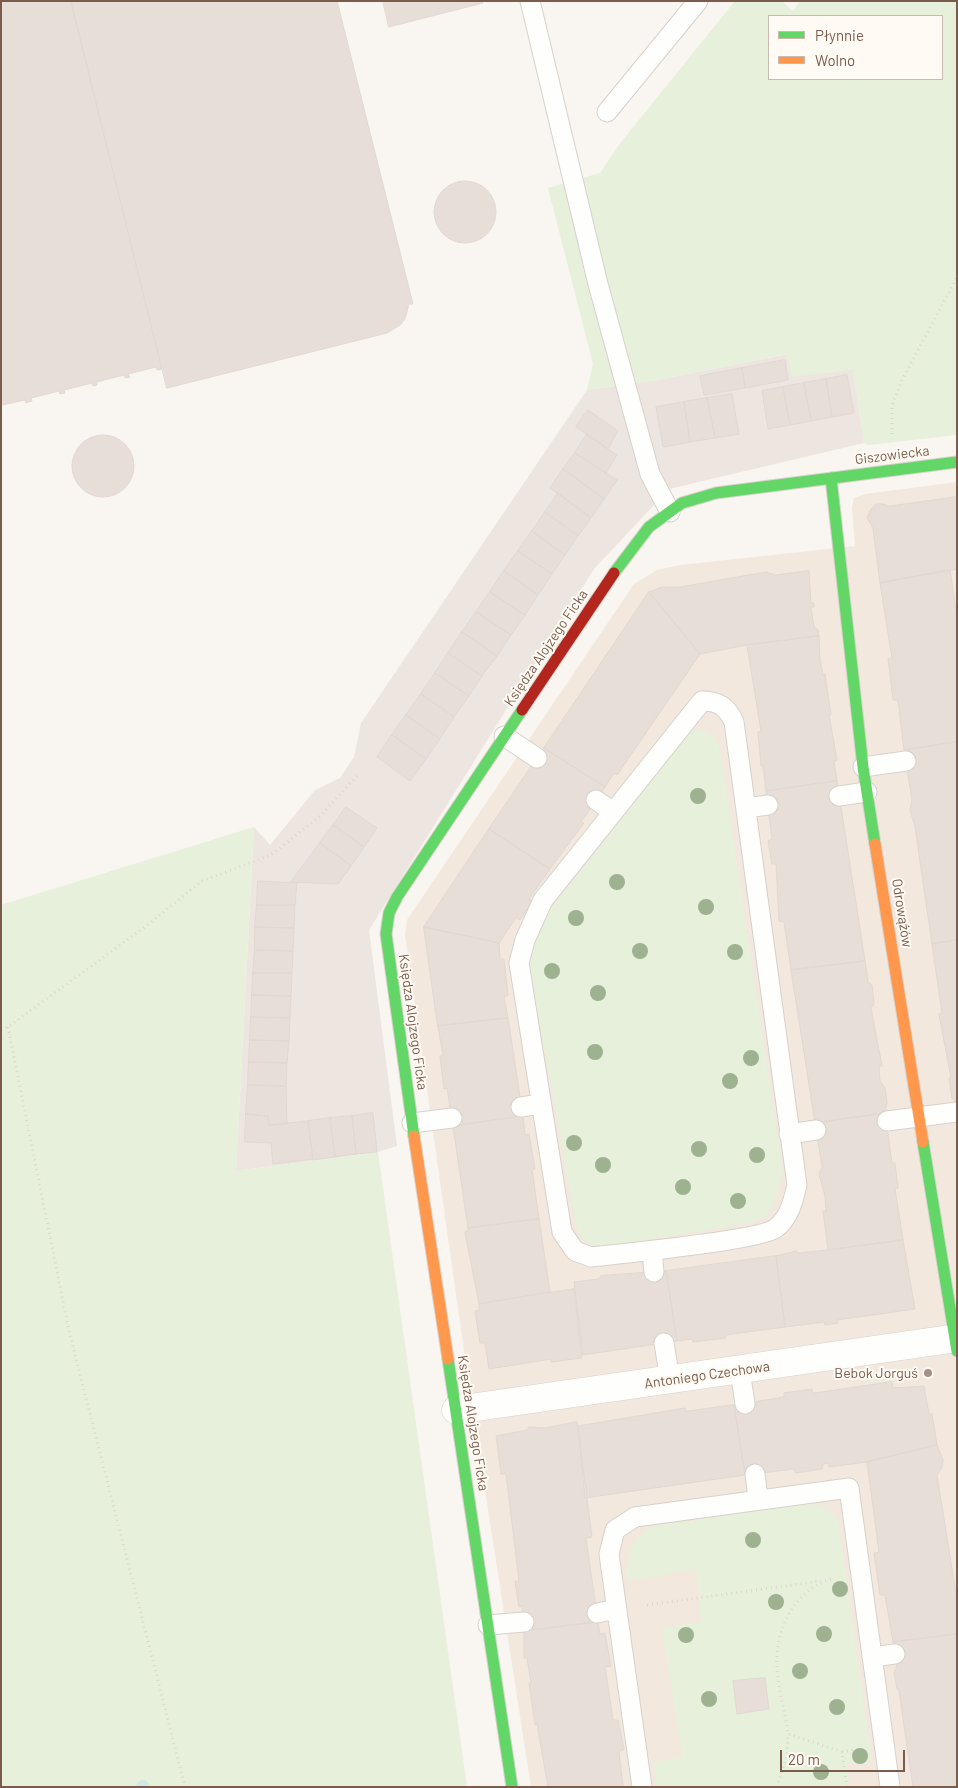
<!DOCTYPE html>
<html>
<head>
<meta charset="utf-8">
<style>
  body { margin:0 }
  #map { position:relative; width:958px; height:1788px; overflow:hidden; background:#f9f5f0; font-family:Barlow,sans-serif }
  canvas { display:block }
  .frame { position:absolute; inset:0; border:2px solid #7a5c4d; pointer-events:none }
  .legend { position:absolute; left:768px; top:15px; width:175px; height:65px; box-sizing:border-box; background:#fffaf3; border:1px solid #cabbb1; margin:0; padding:6px 9px; list-style:none; font-size:15px; color:#7a5c4d }
  .legend li { display:flex; align-items:center; gap:10px; height:25px }
  .legend b { width:25px; border:1px solid #cabbb1 }
  .scale { position:absolute; left:780px; top:1750px; width:125px; height:22px; box-sizing:border-box; border:2px solid #7a5c4d; border-top:0; padding-left:6px; font-size:15px; line-height:18px; white-space:nowrap; color:#7a5c4d; -webkit-text-stroke:4px #fffaf3; paint-order:stroke }
</style>
</head>
<body>
<div id="map">
<canvas width="958" height="1788"></canvas>
<div class="frame"></div>
<ul class="legend">
<li><b style="height:6px;background:#63d668"></b>Płynnie</li>
<li><b style="height:6px;background:#ff974d"></b>Wolno</li>
</ul>
<div class="scale">20 m</div>
</div>
<script>
const c = document.querySelector('canvas').getContext('2d');
c.lineJoin = 'round';
function fill(path, color) { c.fillStyle = color; c.fill(path, 'evenodd'); }
function stroke(path, color, width, dash) { c.strokeStyle = color; c.lineWidth = width; c.lineCap = dash ? 'butt' : 'round'; c.setLineDash(dash || []); c.stroke(path); }
function write(font, color, halo, rows, align = 'center') {
  c.font = font + ' Barlow,sans-serif'; c.lineWidth = 4; c.setLineDash([]); c.textBaseline = 'middle'; c.strokeStyle = halo; c.fillStyle = color; for (const [text, x, y, turn = 0] of rows) {
    c.save(); c.translate(x, y); c.rotate((+turn || 0) * Math.PI / 180); c.textAlign = isNaN(turn) ? turn : align; if (halo) c.strokeText(text, 0, 0); c.fillText(text, 0, 0); c.restore();
  }
}
const residential = new Path2D(`
  M957 482V1787H531L470 1393 405 935 407 920 634 584 657 570 680 565 855 546 852 508 854 498 865 494Z`);
const industrial = new Path2D(`
  M788 354 792 376 853 369 864 443 669 489 594 569 369 930 397 1146 378 1152 236 1171 254 827 270 845 315 790 340 778 354 757 361 723 587 390 657 380Z`);
const green = new Path2D(`
  M735 1H782L793 11 800 1H957V435L869 445 864 443 853 370 792 377 787 354 657 380 587 390 593 364 548 188 600 173 621 142ZM769 16H942V79H769Z
  M701 729 716 738 719 745 783 1173 773 1203 766 1217 748 1223 599 1248 584 1241 577 1229 529 962 531 945 544 918 689 732Z
  M254 827 236 1171 378 1152 467 1787H1V905Z
  M809 1503C822 1505 830 1510 838 1521L872 1760 847 1764 850 1787H657L654 1762 682 1757 662 1628 701 1622 696 1569 627 1581C628 1554 628 1544 650 1527Z`);
const stream = new Path2D(`
  M142 1787 143 1786`);
const building = new Path2D(`
  M1 1H71L162 369 157 370 156 367 128 374 130 377 125 378 124 375 97 382V385L93 386 92 383 64 390 65 393 60 394 59 391 31 398 32 401 26 403 25 400 2 405 1 409Z
  M71 1H337L413 304H409L405 319 400 325 387 333 167 388Z
  M383 1H482L483 3 389 27Z
  M434 212a31 31 0 1 1 62 0a31 31 0 1 1-62 0Z
  M785 360 788 380 745 388 742 368Z
  M742 368 745 388 704 395 700 376Z
  M847 375 854 413 832 417 826 379Z
  M826 379 832 417 811 421 804 383Z
  M804 383 811 421 790 425 783 387Z
  M783 387 790 425 768 429 762 391Z
  M732 394 739 434 715 438 707 398Z
  M707 398 715 438 690 442 684 402Z
  M684 402 690 442 663 447 656 407Z
  M588 410 618 431 608 449 576 427Z
  M587 434 617 455 606 473 575 453Z
  M72 466a31 31 0 1 1 62 0a31 31 0 1 1-62 0Z
  M575 453 617 480 604 499 563 469Z
  M563 469 604 499 591 518 550 488Z
  M558 493 591 518 578 536 545 512Z
  M957 497V569L880 583 873 528 867 518 871 509 876 504H883L889 506Z
  M545 512 578 536 565 555 532 531Z
  M532 531 565 555 552 574 518 551Z
  M518 551 552 574 538 595 504 571Z
  M950 570 957 617V742L904 750 898 700H893L888 659 892 658 880 583Z
  M504 571 538 595 525 615 490 592Z
  M809 571 811 603H814V607H811L814 627 818 630 819 636 747 645 700 654 649 592 662 587H680L766 572 775 575Z
  M490 592 525 615 511 635 476 612Z
  M649 592 700 654 617 775 614 773 605 787 544 748Z
  M476 612 511 635 497 656 462 632Z
  M462 632 497 656 482 676 448 653Z
  M819 636 820 659 823 675 825 674 831 715H829L837 760 834 761 837 781 766 791 763 766H761L758 732 761 731 747 645Z
  M448 653 482 676 469 696 435 673Z
  M435 673 469 696 454 717 421 694Z
  M421 694 454 717 440 739 406 715Z
  M406 715 440 739 426 759 392 735Z
  M392 735 426 759 410 781 377 757Z
  M957 742V940L932 944 915 827 910 810 912 800 904 750Z
  M544 748 605 787 581 822 584 823 550 869 489 829Z
  M837 781 865 961 791 970 784 922 779 921 776 864H772L768 841 772 839 766 791Z
  M346 807 377 828 364 847 333 825Z
  M333 825 364 847 351 866 320 843Z
  M489 829 550 869 529 899 533 901 520 920 516 918 499 943 424 927Z
  M320 843 351 866 338 884 291 882Z
  M258 881 297 883 295 905H257Z
  M257 905H295L294 928 255 927Z
  M255 927 294 928 293 951 255 950Z
  M424 927 499 943 500 959H504L508 995 504 997 508 1018 438 1026Z
  M957 940V1104H956L953 1098 952 1099 949 1078H951L939 1014 942 1013 932 944Z
  M255 950 293 951 292 973H253Z
  M865 961 868 981 872 985 874 1004 871 1008 882 1066H879L880 1081 885 1088 887 1102 885 1113 815 1123 791 970Z
  M253 973H292L291 996 252 995Z
  M252 995 291 996 290 1018 251 1017Z
  M251 1017 290 1018 289 1041 250 1040Z
  M508 1018 523 1116 453 1126 447 1088 444 1089 440 1056H443L438 1026Z
  M250 1040 289 1041 287 1063 249 1062Z
  M249 1062 287 1063 286 1086 248 1085Z
  M248 1085 286 1086 287 1124 269 1125 268 1116 246 1114Z
  M373 1113 377 1152 356 1154 352 1116Z
  M885 1113 892 1163H895L898 1188 895 1189 903 1240 828 1250 823 1211H826L825 1196 819 1174 822 1167 815 1123Z
  M246 1114 268 1116 269 1125 308 1121 313 1159 273 1164 271 1143 245 1142Z
  M352 1116 356 1154 335 1157 330 1118Z
  M523 1116 525 1135 529 1134 535 1169 532 1170 539 1219 468 1228 453 1126Z
  M330 1118 335 1157 313 1160 308 1121Z
  M539 1219 550 1292 479 1304 465 1232 468 1231V1228Z
  M903 1240 915 1309 837 1320 838 1323 825 1325 824 1322 785 1327 776 1256 796 1251 799 1253 828 1250Z
  M776 1256 785 1327 725 1335 726 1338 693 1342 692 1339 677 1341 666 1271Z
  M666 1271 677 1341 583 1355 574 1282 599 1279 601 1276Z
  M574 1289 582 1358 551 1362V1359L489 1369 485 1343H480L475 1311 479 1310V1304Z
  M892 1382 893 1388 924 1386 929 1414H932L937 1445 867 1462 829 1467 828 1463 823 1464 822 1469 796 1473 794 1469 745 1475 734 1405 784 1397V1393L812 1389 813 1393Z
  M734 1405 745 1475 585 1498 578 1426 685 1408 686 1411Z
  M577 1422 592 1537 586 1538 598 1622 524 1631 522 1606 519 1607 515 1581H519L506 1474H501L496 1436 527 1430 529 1427 545 1428Z
  M937 1445 943 1460 942 1467 937 1475 957 1600V1634L893 1642 885 1595H880L874 1553 879 1552 867 1462Z
  M598 1622 600 1634 605 1633 611 1666 605 1667 613 1720H618L624 1749 619 1752 623 1787H548L537 1724 535 1725 529 1683H531L527 1658H524V1631Z
  M957 1634V1787H913L899 1691 897 1689 894 1672 897 1667 893 1642Z
  M765 1678 769 1709 737 1714 733 1681Z`);
const path = new Path2D(`
  M892 434V405L902 380 957 277
  M8 1027 69 1331 185 1787
  M1 1029 8 1027 146 926 202 881 271 855 319 817 358 775
  M831 1579C789 1593 772 1637 778 1678 780 1697 786 1715 788 1734L842 1752 847 1787
  M647 1605 821 1581
  M842 1752 854 1750
  M777 1787 787 1756 788 1734`);
const lane = new Path2D(`
  M530 1 598 284 650 474 670 512
  M607 112 698 1
  M702 701C719 701 727 707 734 722L797 1185C793 1201 790 1217 776 1228 762 1240 618 1254 591 1257L575 1251 562 1232 519 963 525 940 543 900Z
  M504 736 537 758
  M863 767 906 761
  M839 796 867 792
  M596 800 613 812
  M746 808 768 805
  M521 1107 541 1104
  M887 1121 957 1112
  M412 1123 452 1118
  M789 1134 816 1130
  M652 1251 654 1272
  M664 1343 670 1380
  M740 1370 745 1404
  M755 1474 758 1498
  M597 1613 617 1609
  M488 1625 524 1622
  M872 1657 895 1654
  M642 1787 609 1554 615 1530 635 1517 849 1488 890 1787`);
const street = new Path2D(`
  M456 1410 957 1338`);
const fast = new Path2D(`
  M831 478 863 767 875 844
  M614 573 649 527 682 503 716 493 957 462
  M414 1136 386 934 389 913 397 897 522 710
  M923 1142 957 1351
  M448 1359 512 1787`);
const slow = new Path2D(`
  M875 844 923 1142
  M414 1136 448 1359`);
const jam = new Path2D(`
  M522 710 614 573`);
const trees = [
  [698,796],
  [617,882],
  [706,907],
  [576,918],
  [640,951],
  [735,952],
  [552,971],
  [598,993],
  [595,1052],
  [751,1058],
  [730,1081],
  [574,1143],
  [699,1149],
  [757,1155],
  [603,1165],
  [683,1187],
  [738,1201],
  [753,1540],
  [840,1589],
  [776,1602],
  [824,1634],
  [686,1635],
  [800,1671],
  [709,1699],
  [837,1707],
  [860,1756],
  [821,1772]
];
const markers = [
  [928,1373,5,"#a69286"]
];
const streetNames = [
  ["Giszowiecka",892,455,-7],
  ["Księdza Alojzego Ficka",546,648,-56],
  ["Odrowążów",902,913,81],
  ["Księdza Alojzego Ficka",413,1022,82],
  ["Antoniego Czechowa",707,1375,-8],
  ["Księdza Alojzego Ficka",473,1423,81]
];
const poiNames = [
  ["Bebok Jorguś",918,1373]
];
fill(residential, '#f2e8de');
fill(industrial, '#ede5e0');
fill(green, '#e7f0db');
stroke(stream, '#d0e8ea', 12);
fill(building, '#e6ded7');
stroke(building, '#e2d8d2', 1);
stroke(lane, '#d7d1cb', 21);
stroke(street, '#d7d1cb', 29);
stroke(fast, '#d9d2cb', 13);
stroke(slow, '#d9d2cb', 13);
stroke(jam, '#d9d2cb', 13);
stroke(path, '#dcd5d0', 3, [1, 4]);
stroke(lane, '#fefefd', 19);
stroke(street, '#fefefd', 28);
stroke(fast, '#63d668', 11);
stroke(slow, '#ff974d', 11);
stroke(jam, '#b3261e', 11);
c.fillStyle = '#9eb190';
for (const [x, y] of trees) { c.beginPath(); c.arc(x, y, 8, 0, 2 * Math.PI); c.fill(); }
for (const [x, y, r, color] of markers) { const dot = new Path2D(); dot.arc(x, y, r, 0, 2 * Math.PI); c.fillStyle = color; c.fill(dot); stroke(dot, '#fffaf3', 2); }
write('14px', '#7a5c4d', '#fffaf3', streetNames);
write('14px', '#7a5c4d', '#fffaf3', poiNames, 'right');
</script>
</body>
</html>
